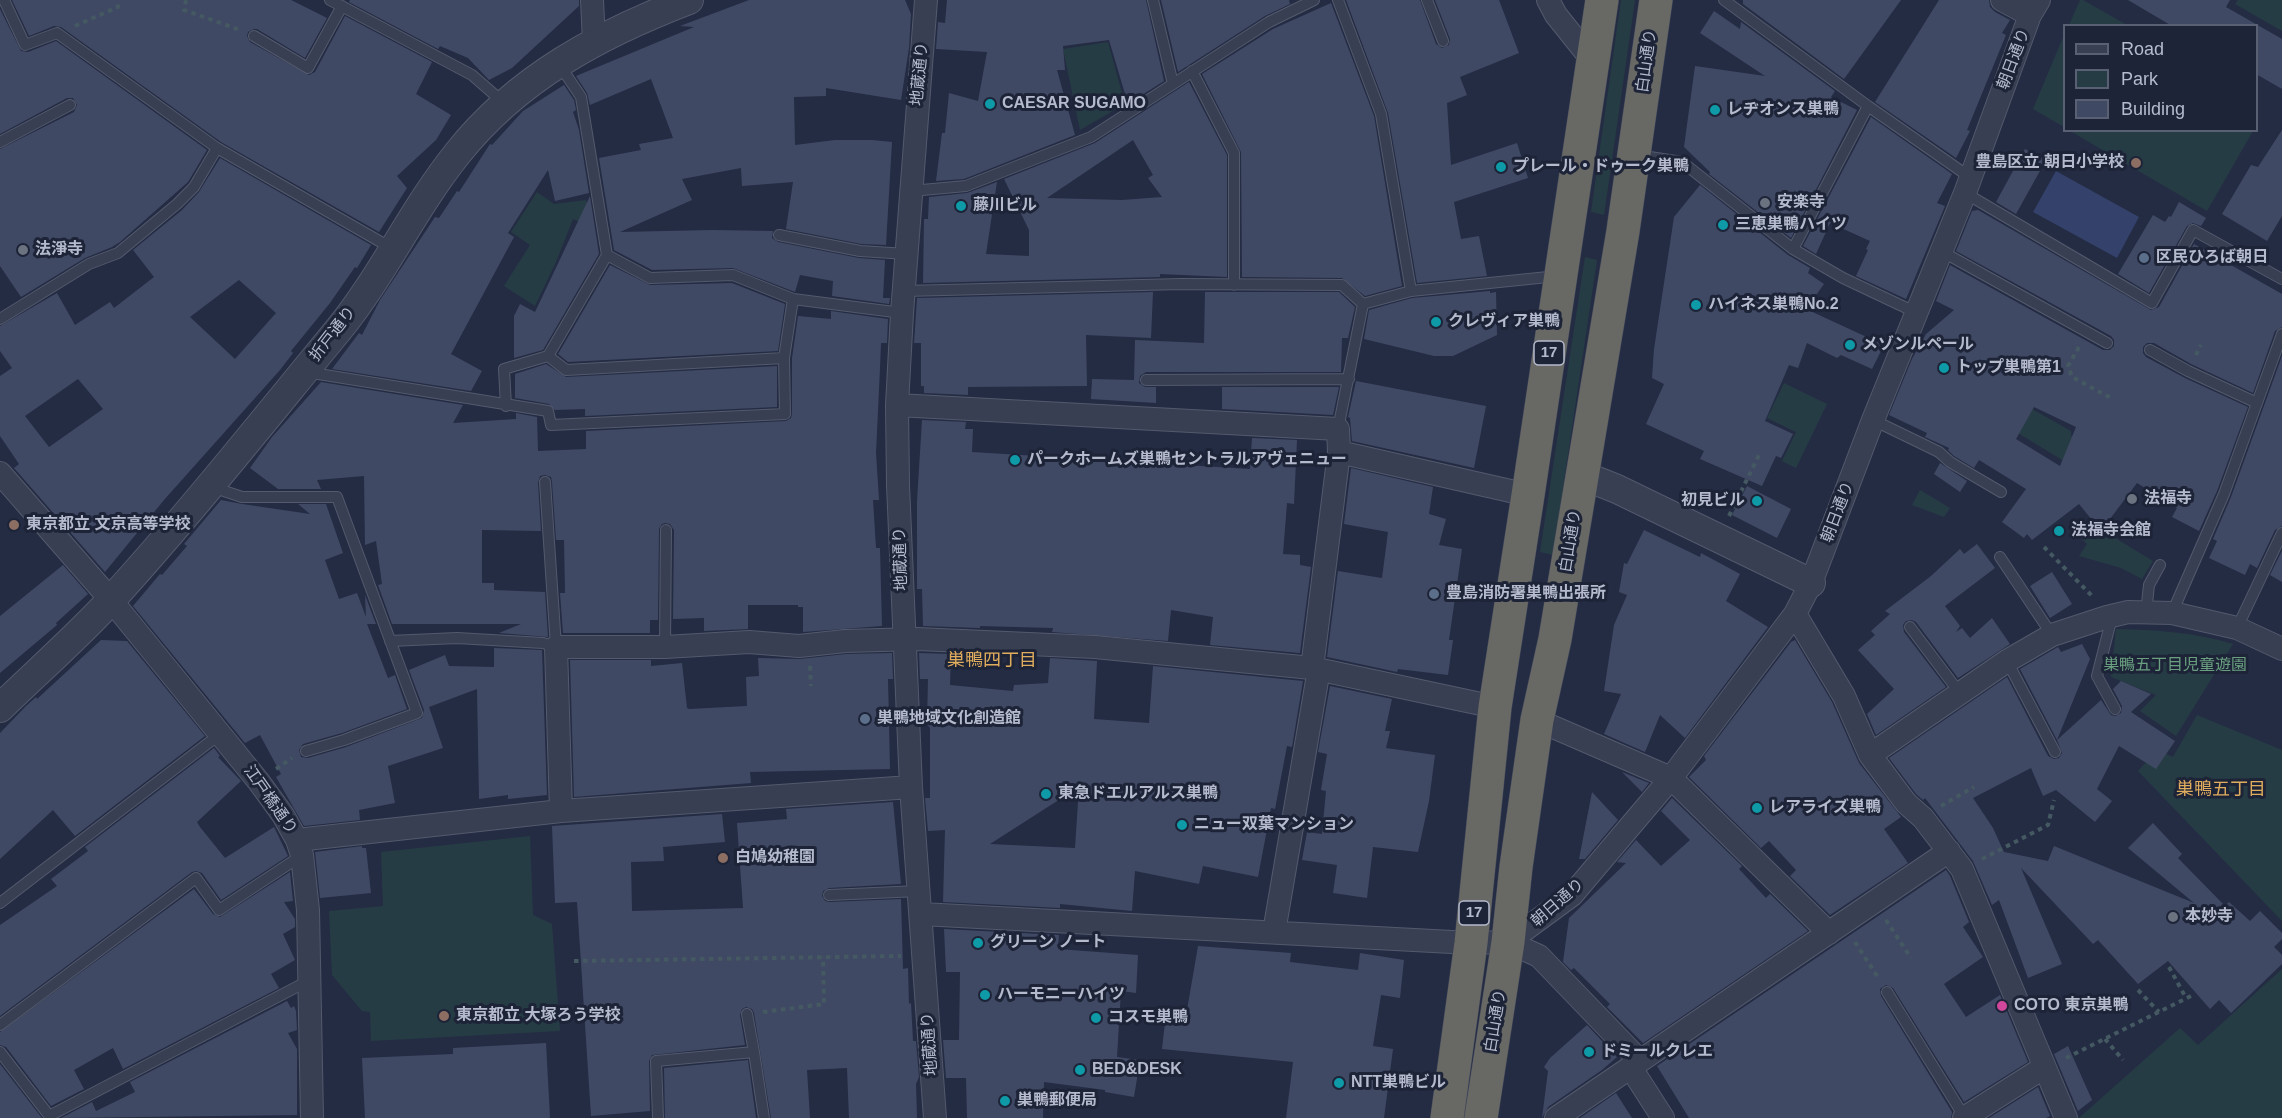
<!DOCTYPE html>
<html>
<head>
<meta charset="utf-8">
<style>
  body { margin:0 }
  #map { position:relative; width:2282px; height:1118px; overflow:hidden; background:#242c44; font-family:Helvetica,sans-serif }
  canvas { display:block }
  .legend { position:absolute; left:2063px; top:24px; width:195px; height:108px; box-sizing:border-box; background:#1d2438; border:2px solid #5a6074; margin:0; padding:8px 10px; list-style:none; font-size:18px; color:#b5bbcd }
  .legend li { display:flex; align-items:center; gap:12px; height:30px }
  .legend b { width:30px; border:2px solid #5a6074 }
</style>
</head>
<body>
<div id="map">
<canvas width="2282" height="1118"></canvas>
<ul class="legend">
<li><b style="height:8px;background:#383f53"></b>Road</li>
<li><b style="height:16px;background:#263c45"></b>Park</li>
<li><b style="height:16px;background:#404964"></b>Building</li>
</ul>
</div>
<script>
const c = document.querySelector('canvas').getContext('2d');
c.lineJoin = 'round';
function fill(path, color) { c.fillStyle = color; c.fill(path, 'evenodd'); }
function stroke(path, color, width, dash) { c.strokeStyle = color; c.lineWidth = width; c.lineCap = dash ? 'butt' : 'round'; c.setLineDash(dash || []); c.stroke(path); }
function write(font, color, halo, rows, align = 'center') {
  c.font = font + ' Helvetica,"Noto Sans JP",sans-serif'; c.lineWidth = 6; c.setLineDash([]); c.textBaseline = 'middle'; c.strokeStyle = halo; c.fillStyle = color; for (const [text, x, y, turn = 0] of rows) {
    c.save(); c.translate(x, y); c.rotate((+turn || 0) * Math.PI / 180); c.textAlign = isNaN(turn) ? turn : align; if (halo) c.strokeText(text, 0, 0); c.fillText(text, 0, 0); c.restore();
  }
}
const green = new Path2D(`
  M1621 0H1635L1604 215 1591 212Z
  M2080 0H2083L2127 25H2069Z
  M2238 0H2282V31L2235 4Z
  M2064 35V127L2033 109Z
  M1108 42 1125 104 1080 130 1063 49Z
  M2070 131H2253L2207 211Z
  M537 192 554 204 586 200 593 228 573 219 556 262 535 306 504 286 530 245 511 232Z
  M1585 257 1597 260 1553 555 1540 552Z
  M1784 383 1827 404 1796 468 1782 461 1796 432 1767 418Z
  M2032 409 2071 431V436L2085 444 2072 466 2018 433Z
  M1920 490 1950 508 1944 517 1912 505Z
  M2091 528 2103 536 2107 533 2153 561 2142 579 2121 568 2079 556 2087 544 2082 539Z
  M2116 629C2156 630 2194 632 2233 644L2176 736 2140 711 2156 695 2111 677Z
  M2197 715 2282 750V921L2138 771 2157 750 2173 757Z
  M530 836 533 915 552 924 560 1031 371 1041 370 1012 362 1011 332 975 329 911 383 906 381 852Z
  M2282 969V1118H2079L2180 1028 2198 1045Z`);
const water = new Path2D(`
  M2056 171 2139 217 2117 258 2033 212Z`);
const building = new Path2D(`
  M12 0H291L327 18 305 58 257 29H254L248 32 247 36 250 42 309 75 315 72 345 16 432 62 416 94 451 115 436 140 397 176 407 188 379 232 221 142 61 27 54 26 29 36Z
  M350 0H579V6L512 68 489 80 468 58 440 46 438 49 349 2Z
  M749 0H905L911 14 909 48 901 100 826 88V96L794 97 795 145 835 140H872L892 142 886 245 861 244 786 229 793 182 742 186 741 168 682 179 692 200 620 232 712 230 773 231 772 238 778 242 859 258 885 260 883 298H890L889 304 832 296 833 281 800 275 795 292 733 268 652 270 614 250 599 158 641 150 639 144 673 138 651 79 590 105 587 93 576 76 694 27 680 26Z
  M947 0H1146L1164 81 1128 104 1109 40 1063 46 1065 70H1057L1075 135 964 179 936 181 942 133H945L949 93 978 101 987 52 936 49 938 22 945 23Z
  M1161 0H1289L1290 4 1265 16 1178 72Z
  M1346 0H1420L1436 44 1442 48 1449 45 1450 39 1435 0H1499L1519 53 1460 77 1467 95 1447 103 1451 165 1517 143 1528 178 1454 202 1461 239 1479 236 1487 276 1417 283 1388 113Z
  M1743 0H1901L1844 79 1743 4Z
  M1939 0H1989L1990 7 1995 12 2010 20 2002 33 2006 35 1967 130 1970 131 1956 158 1875 102Z
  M2128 0H2230L2226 7 2282 39V89L2256 74V26H2172Z
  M1331 3 1374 116 1402 286 1365 296 1342 278 1242 277 1241 152 1202 74 1273 29Z
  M0 9 21 51 28 52 56 41 207 150 188 182 120 242 112 247 85 258 21 297 0 266V149L74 112 77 105 73 98H67L0 134Z
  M1714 11 1740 29 1741 22 1835 91 1831 97 1857 110 1791 238 1709 174 1710 172 1684 147 1695 66 1765 76 1700 33Z
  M1189 82 1227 155V277L1160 274V277L923 283 924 219H928L929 197 967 193 997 182 986 254 1029 256V230L1004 179 1095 143ZM1133 140 1153 175 1148 178 1162 197 1122 200 1047 198Z
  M564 85 574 100 576 110 573 112 579 130 589 193 555 201 548 170 508 233 514 237 451 354 482 371 471 391 332 369 359 333 362 335 380 300 435 217 439 218 457 191 459 192 490 144 492 145 523 111Z
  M1871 117 1952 174 1937 203 1945 206 1906 299 1856 276 1868 250 1866 249 1870 241 1830 223 1816 254 1803 246Z
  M2282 130V216L2267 241 2222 214 2251 165 2258 167Z
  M2025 149 2046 160 2016 214 1996 202Z
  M220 158 371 245 357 268 355 267 330 303 291 351 293 353 280 370 164 500 105 572 14 468 19 464 0 436V376L12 368 0 351V326L57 293 75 325 110 302 114 308 154 277 133 250 182 210 199 192ZM239 280 276 313 235 359 190 317ZM78 379 103 409 49 447 25 416Z
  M1700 185 1788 255 1810 268 1808 273 1824 284 1806 309 1884 345 1872 369 1841 355 1837 358 1807 343 1798 368 1789 365 1765 421 1793 434 1781 458 1776 456 1762 486 1700 459 1704 451 1646 424 1664 384 1652 378 1654 349 1674 217Z
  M590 196 599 254 543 350 514 358V316L520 304 535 312Z
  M2179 202 2206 218 2201 226 2193 223 2187 226 2149 293 2118 274 2153 215 2165 222 2169 216 2171 217Z
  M1978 210 2151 310 2159 307 2194 244 2282 294V327L2275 331 2253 393 2191 364 2154 343H2147L2143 347V353L2146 357 2185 378 2248 407 2217 491 2199 531 2172 517 2177 508 2137 483 2101 531 2079 504 2032 540 2027 534 2024 538 2002 522 2026 489 1979 460 1974 468 1954 456 1948 450 1949 448 1925 437 1927 433 1889 415 1912 359 1926 334 1954 310 1936 301 1950 265 2103 350H2110L2114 346V340L2111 336 1956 251 1972 211ZM2034 407 2076 427 2060 466 2016 439Z
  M610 265 650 285 732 283 785 304 778 351 568 362 558 354Z
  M1490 291V293L1496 292 1497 335 1453 356H1434L1364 339 1369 310 1412 298Z
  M1153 292 1151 338 1086 335 1087 386 968 387V395L924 393V386H921V343H914L917 298Z
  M1205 292H1339L1355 307 1348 338H1342L1341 372H1146L1140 376 1139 383 1145 387H1156V403L1091 399 1092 379 1134 380 1135 340 1204 343Z
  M831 311 888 319 887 343H881L880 368 876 453 879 500H873L876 548H880L882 626 803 632V607H798V605H748V629L704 631V618L673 619 674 530 670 524 665 523 662 524 659 529 658 620H650V633H563L560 593H565L564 540H556L552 482 551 477 545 475 540 476 538 483 541 531 482 530V583H494V590L545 592 548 637 499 633 521 624H392L378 585 382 584 376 541 365 545 364 476 317 480 321 489H278L250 468 272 437 321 382 463 405 453 423 516 419V413L537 417 538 451 586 449V431L786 421 791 418 792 414V358L798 316 831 319Z
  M2282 356V526L2275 530 2257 568 2250 564 2245 575 2209 558 2217 541 2213 539 2231 497Z
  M546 364 566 377 777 366V407L585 416V409L555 410 549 404 515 398V374Z
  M1356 381 1486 406 1474 468 1352 441 1350 418 1348 417Z
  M1222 387H1339L1333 415 1222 409Z
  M922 420 966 422 965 429H973L972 452 1250 469 1252 438 1297 440 1294 504 1287 503 1283 554 1300 555V565L1311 567 1300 653 1210 645 1213 617 1171 610 1168 641 1052 632 1053 628 980 626V628L923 626 922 589H917V501Z
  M1940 463 1967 481 1960 492 1934 474Z
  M1351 468 1433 487 1429 514 1446 519 1439 545 1462 549 1449 640H1453L1448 675 1398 669 1397 672 1327 657 1338 571 1382 578 1388 532 1344 524Z
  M1747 486 1791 509 1777 538 1732 515Z
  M221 500 242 504 310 514 298 504H326L343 553 325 560 339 599 357 593 366 617 365 595 376 624H367L388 678 395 675 407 709 342 733 303 744 299 750 301 757 308 758 346 747 422 718 424 710 409 670 445 655 449 666 494 667V648L542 650 547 795 508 799V795L479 799 477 689 429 707 443 748 388 766 395 803 359 810 360 820 304 826 276 777 281 774 260 735 245 743 133 606 160 574 162 575 187 546 184 544Z
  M1644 530 1700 557 1701 553 1740 574 1726 601 1768 627 1685 738 1660 715 1645 752 1604 734 1621 694 1604 691 1614 625 1627 595 1619 592 1624 563 1627 564Z
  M1977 544 1995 568 1945 606 1960 626 1956 632 1962 628 1970 638 1992 618 2010 644 1958 678 1916 622 1912 620 1906 621 1903 625 1904 632 1946 687 1876 735 1867 714 1894 689 1858 650 1875 635 1871 631 1890 614 1885 611 1931 576 1960 549 1964 554Z
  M2282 551V582L2270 575Z
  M63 565 88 594 56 623 57 625 0 673V616Z
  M2052 572 2072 604 2050 618 2030 586Z
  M101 640 127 641 205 736 75 836 53 810 0 859V733L26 706 36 697 37 699Z
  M1795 640 1832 702 1859 763 1901 817 1884 829 1908 863 1830 915 1790 876 1796 870 1769 841 1761 848 1689 777 1706 760 1704 756 1791 642Z
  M2082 644 2090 659 2057 740 2020 669 2058 647 2061 652Z
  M892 653 893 679H888L890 769 750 772 751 783 574 797 570 660H651V666L682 663 687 708 689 709 747 706 746 677 759 676 758 658 800 659 846 654Z
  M919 653 951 654 950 685 1013 691 1014 685 1048 683 1050 658 1097 661 1094 719 1149 723 1153 666 1303 681 1292 747 1287 746 1275 809 1271 808 1258 877 1203 866 1199 884 1135 871 1132 911 1060 904V908L943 902 945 830 928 831 925 798H930V728L927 724 928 679H920ZM1079 787 1075 848 990 844Z
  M2007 677 2048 756 2054 759 2059 758 2062 753 2057 740 2101 700 2111 715 2115 716 2121 713 2122 706 2113 689 2121 681 2151 694 2131 712 2175 741 2156 769 2119 746 2097 789 2112 801 2095 822 2056 790 2043 796 2031 768 1973 798 1993 828 2004 852 2048 861 2054 846 2194 903 2128 848 2153 823 2182 854 2178 858 2225 906 2229 902 2250 921 2260 911 2282 933V939L2274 947 2282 955V964L2231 1013 2219 1000 2210 1009 2168 961 2138 984 2098 940 2093 944 2021 868 2062 964 2028 978 1999 900 1992 905 1973 861 1925 798 1923 800 1916 794 1889 758Z
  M1330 686 1392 699 1385 731H1390L1386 748 1435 755 1429 801 1418 852 1373 847 1367 898 1333 893 1337 865 1302 860 1307 832 1322 834 1326 791 1321 790 1327 754 1318 752Z
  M214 748 220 756 218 757 241 781 197 822 200 827 225 858 274 827 288 856 221 900 202 873 196 871 192 872 0 1016V925L57 886 51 879 88 851 85 847Z
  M1622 772 1649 783 1642 792Z
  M1592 792 1618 820 1585 859H1579Z
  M1672 798 1742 866 1739 869 1766 898 1770 894 1808 931 1643 1043 1607 1007 1610 1004 1574 968 1571 970 1563 962 1569 918 1626 863 1617 862 1636 840 1661 866 1690 840 1661 811Z
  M893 802 901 884 829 888 823 891 822 896 825 901 829 902 901 899 903 969 908 968 909 1004 911 1003 913 1041H916L919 1077 916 1084 917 1118H849L847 1068 807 1070 810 1118H771L754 1013 752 1009 746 1007 742 1009 740 1015 745 1045 652 1055 649 1061 650 1111 591 1116 577 902 555 903 552 826 722 814 725 842 663 847 664 861 631 862 632 911 743 908 737 823 787 819 786 809Z
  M362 846V848H366L371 893 320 898 315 852Z
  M1946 870 1950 876 1969 922 1963 927 1983 957 1944 984 1966 1017 2000 995 2028 1062 1964 1102 1893 988 1886 985 1880 989 1881 996 1952 1112 1951 1118H1689L1657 1066Z
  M290 872 293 901 284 902 295 919V927L283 934 295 960 271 974 279 988 123 1069 113 1048 74 1070 84 1089 51 1106 6 1047 0 1045V1032L194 889 213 914 220 917Z
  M944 929 1059 935 1058 949 1138 955 1136 993 1121 991 1117 1057 1140 1060 1134 1097 1105 1092V1090L1044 1082 1043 1118H967L966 1078H946L943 1040H959L960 972H946Z
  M1198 946 1291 953 1290 962 1358 970 1360 953 1404 960 1400 998 1381 995 1373 1046 1393 1049 1384 1118H1286L1293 1062 1162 1049 1166 1014 1186 1016Z
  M287 1001 291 1008 294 1006 296 1011 297 1030 288 1033 297 1049V1115L61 1118 92 1102 96 1111 135 1092 130 1082Z
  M1587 1025 1617 1057 1602 1070 1548 1107 1542 1118 1548 1071 1544 1067 1550 1058Z
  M546 1043 550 1118H365L362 1058 453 1054V1048Z
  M2068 1046 2092 1100 2078 1111 2054 1054Z
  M748 1060 756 1118H665L664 1068Z
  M0 1064 42 1118H0Z
  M2038 1087 2050 1116 2046 1118H1989Z
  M1616 1093 1632 1118H1580Z`);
const path = new Path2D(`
  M186 0 184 10 240 30
  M75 26 118 7 117 0
  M2079 347 2068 366 2072 377 2111 398
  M2196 355 2201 345
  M1729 516 1759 455
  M2044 547 2094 598
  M810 666 811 686
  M276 769 292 758
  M1941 806 1974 787
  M1982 859 2048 825 2054 800
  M1886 920 1911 958
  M1855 942 1879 979
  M574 961 901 956
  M2169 967 2186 998
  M2138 990 2159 1012
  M763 1012 824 1004 823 957
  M2105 1039 2123 1060
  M2066 1058 2191 996`);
const service = new Path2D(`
  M4 0 25 45 57 33 217 148 393 249
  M330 0 472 75 504 103
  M1153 0 1173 84
  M1338 0 1381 114 1411 291
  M1427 0 1443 41
  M1724 0 1868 106 1971 178
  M254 36 308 68 342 6
  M1192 71 1234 153V285
  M0 142 70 105
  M1637 155 1682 162 1793 249 1843 278 1917 313
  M911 191 966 186 1091 137 1269 22 1314 0
  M1965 193 2152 303 2193 230 2282 279
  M779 235 860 251 907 254
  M1793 249 1868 106
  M1941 251 2107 343
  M607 255 650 278 733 275 793 299 902 313
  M904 291 1181 284 1342 285 1363 304 1411 291 1558 276
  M0 319 89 264 118 253 177 204 194 187 217 148
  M2150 350 2188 371 2257 403
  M548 356 566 370 784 358
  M306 372 548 411 551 425 785 414 784 358 793 299
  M1146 380 1349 379
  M506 406 504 369 548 356 607 255 581 97 559 64
  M1873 420 1939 452 1950 462 2001 492
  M1338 429 1363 304
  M212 487 242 497H337L417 713 344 740 306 751
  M2000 557 2052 635
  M2146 613 2149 585 2160 565
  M2172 613 2224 494 2282 334
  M2112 617 2097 676 2115 709
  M1910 627 1959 692
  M2237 628 2282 533
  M390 641 457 638 543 643 556 647 545 482
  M665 647 666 530
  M2007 661 2055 752
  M829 895 919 891
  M0 903 220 734
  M1887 992 1965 1118
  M747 1014 754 1052
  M0 1025 196 878 219 910 301 856
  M0 1052 51 1118
  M49 1116 308 981
  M658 1118 656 1061 754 1052 764 1118`);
const minor = new Path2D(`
  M592 0 594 42
  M926 0 902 313 897 405 898 485 911 787 935 1118
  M1548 0 1556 15 1592 60
  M2002 0 2030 15
  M897 405 1338 429 1339 452 1312 668
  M1339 452 1528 495
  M0 473 111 600 259 782 283 815 297 840 302 855 308 910 312 1118
  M1795 614 1844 696 1870 755 1906 803 1923 818 1962 869 2066 1118
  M1537 720 1671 778 1829 933
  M1870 755 2007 661 2052 635 2107 617 2128 612 2172 613 2237 628 2282 649
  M561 811 556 647H665L749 642 799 646 845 641 918 639 1095 647 1312 668 1495 707
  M297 840 561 811 911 787
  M921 914 1471 943 1508 942 1539 956 1640 1061
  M1274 932 1319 669
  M1508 942 1572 895 1671 778 1795 614 1811 583 1873 420 1965 193 2030 15 2039 0
  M1631 1068 1663 1118
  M1556 1118 1949 851
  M1964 1118 2043 1068`);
const tertiary = new Path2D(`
  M1582 475 1617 489 1811 583
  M0 708C37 672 77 637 112 599 191 512 264 420 339 329 383 275 413 209 457 154 517 78 600 34 689 0`);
const trunk = new Path2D(`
  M1447 1118 1471 943 1495 707 1528 495 1602 0
  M1481 1118 1508 942 1516 867 1537 720 1555 639 1623 231 1656 0`);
const markers = [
  [990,104,6,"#0f9aa8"],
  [1715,110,6,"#0f9aa8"],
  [2136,163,6,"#8d6e63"],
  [1501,167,6,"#0f9aa8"],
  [1765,203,6,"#6b7280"],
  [961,206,6,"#0f9aa8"],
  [1723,225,6,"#0f9aa8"],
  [23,250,6,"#6b7280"],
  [2144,258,6,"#5c6f8a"],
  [1696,305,6,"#0f9aa8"],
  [1436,322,6,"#0f9aa8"],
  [1850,345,6,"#0f9aa8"],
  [1944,368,6,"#0f9aa8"],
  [1015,460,6,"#0f9aa8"],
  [2132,499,6,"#6b7280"],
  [1757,501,6,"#0f9aa8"],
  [14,525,6,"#8d6e63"],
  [2059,531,6,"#0f9aa8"],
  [1434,594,6,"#5c6f8a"],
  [865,719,6,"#5c6f8a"],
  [1046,794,6,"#0f9aa8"],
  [1757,808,6,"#0f9aa8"],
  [1182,825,6,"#0f9aa8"],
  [723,858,6,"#8d6e63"],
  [2173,917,6,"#6b7280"],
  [978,943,6,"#0f9aa8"],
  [985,995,6,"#0f9aa8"],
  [2002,1006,6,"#d1479c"],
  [444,1016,6,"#8d6e63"],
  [1096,1018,6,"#0f9aa8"],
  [1589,1052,6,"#0f9aa8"],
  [1080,1070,6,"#0f9aa8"],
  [1339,1083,6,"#0f9aa8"],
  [1005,1101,6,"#0f9aa8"]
];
const shields = [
  [1549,353,30],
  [1474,913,30]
];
const shieldNames = [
  ["17",1549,353],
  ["17",1474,913]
];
const streetNames = [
  ["朝日通り",2014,59,-69],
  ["白山通り",1647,61,-82],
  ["地蔵通り",920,74,-85],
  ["折戸通り",333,334,-52],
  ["朝日通り",1838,512,-69],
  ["白山通り",1571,541,-81],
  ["地蔵通り",901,559,-92],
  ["江戸橋通り",270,800,55],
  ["朝日通り",1558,903,-41],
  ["白山通り",1496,1021,-81],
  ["地蔵通り",930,1044,-94]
];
const poiNames = [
  ["CAESAR SUGAMO",1002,104],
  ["レヂオンス巣鴨",1727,110],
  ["豊島区立 朝日小学校",2124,163,"right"],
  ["プレール・ドゥーク巣鴨",1513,167],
  ["安楽寺",1777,203],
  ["藤川ビル",973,206],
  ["三恵巣鴨ハイツ",1735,225],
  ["法淨寺",35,250],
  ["区民ひろば朝日",2156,258],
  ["ハイネス巣鴨No.2",1708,305],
  ["クレヴィア巣鴨",1448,322],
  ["メゾンルペール",1862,345],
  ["トップ巣鴨第1",1956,368],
  ["パークホームズ巣鴨セントラルアヴェニュー",1027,460],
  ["法福寺",2144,499],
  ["初見ビル",1745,501,"right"],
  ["東京都立 文京高等学校",26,525],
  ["法福寺会館",2071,531],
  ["豊島消防署巣鴨出張所",1446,594],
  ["巣鴨地域文化創造館",877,719],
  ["東急ドエルアルス巣鴨",1058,794],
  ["レアライズ巣鴨",1769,808],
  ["ニュー双葉マンション",1194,825],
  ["白鳩幼稚園",735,858],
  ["本妙寺",2185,917],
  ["グリーン ノート",990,943],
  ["ハーモニーハイツ",997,995],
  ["COTO 東京巣鴨",2014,1006],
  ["東京都立 大塚ろう学校",456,1016],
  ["コスモ巣鴨",1108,1018],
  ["ドミールクレエ",1601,1052],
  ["BED&DESK",1092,1070],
  ["NTT巣鴨ビル",1351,1083],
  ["巣鴨郵便局",1017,1101]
];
const parkNames = [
  ["巣鴨五丁目児童遊園",2175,666]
];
const neighbourhoodNames = [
  ["巣鴨四丁目",992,661],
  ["巣鴨五丁目",2221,790]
];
fill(green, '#263c45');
fill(water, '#34416a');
fill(building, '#404964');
stroke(service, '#535a6d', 12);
stroke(minor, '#535a6d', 24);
stroke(tertiary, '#535a6d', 30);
stroke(trunk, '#40475a', 34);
stroke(path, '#445961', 4, [4.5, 4.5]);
stroke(service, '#383f53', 10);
stroke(minor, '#383f53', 22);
stroke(tertiary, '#383f53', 28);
stroke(trunk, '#686864', 33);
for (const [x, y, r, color] of markers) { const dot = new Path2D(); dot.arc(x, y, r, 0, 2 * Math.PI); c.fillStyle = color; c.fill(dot); stroke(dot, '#1d2438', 2); }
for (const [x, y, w] of shields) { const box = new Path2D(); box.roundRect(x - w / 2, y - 12, w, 24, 4.5); c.fillStyle = '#1d2438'; c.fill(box); stroke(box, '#b5bbcd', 1.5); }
write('bold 15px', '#b5bbcd', null, shieldNames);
write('16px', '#b5bbcd', '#1d2438', streetNames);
write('bold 16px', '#b5bbcd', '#1d2438', poiNames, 'left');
write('16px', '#6aa080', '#1d2438', parkNames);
write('18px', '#e0ac5e', '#1d2438', neighbourhoodNames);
</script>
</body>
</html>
